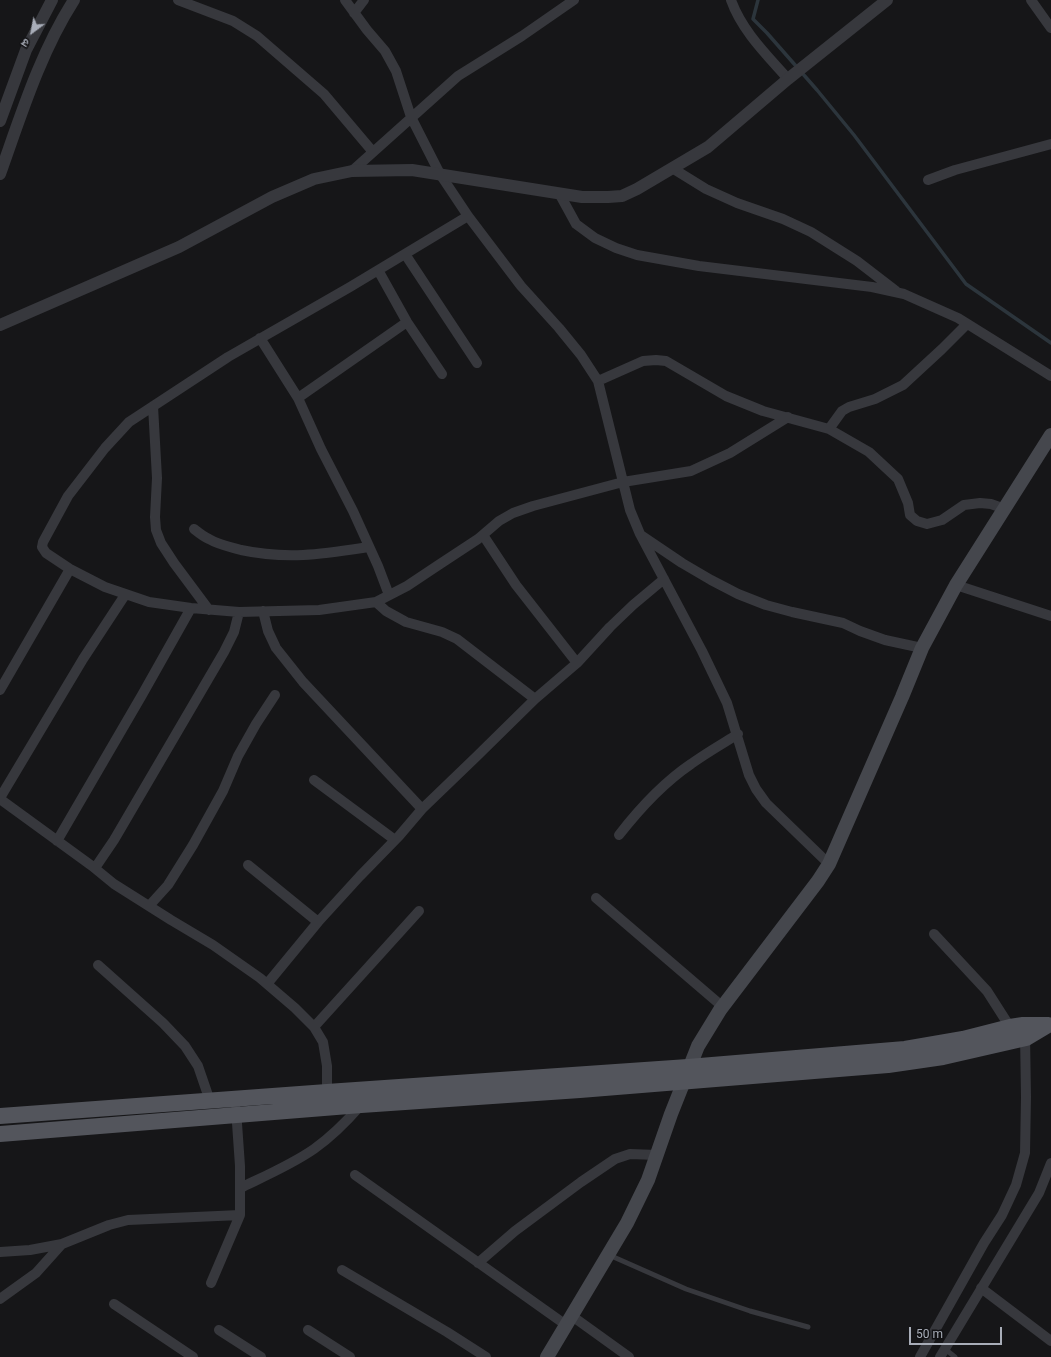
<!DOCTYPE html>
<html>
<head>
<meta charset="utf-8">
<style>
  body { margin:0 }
  #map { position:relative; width:1051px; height:1357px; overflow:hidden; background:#161618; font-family:Roboto,"Noto Sans Devanagari",sans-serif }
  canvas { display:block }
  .north { position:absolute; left:12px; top:12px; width:40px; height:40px; -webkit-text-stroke:3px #111113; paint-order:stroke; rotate:212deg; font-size:11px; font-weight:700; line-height:16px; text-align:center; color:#a8adb8 }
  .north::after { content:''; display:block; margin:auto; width:14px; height:18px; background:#a8adb8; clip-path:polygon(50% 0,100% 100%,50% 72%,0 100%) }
  .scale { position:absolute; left:909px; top:1327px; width:93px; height:18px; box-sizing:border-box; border:2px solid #a8adb8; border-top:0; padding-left:5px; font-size:12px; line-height:14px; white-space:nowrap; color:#a8adb8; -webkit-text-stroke:3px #111113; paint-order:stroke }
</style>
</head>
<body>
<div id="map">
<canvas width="1051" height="1357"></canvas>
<div class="north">उ</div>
<div class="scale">50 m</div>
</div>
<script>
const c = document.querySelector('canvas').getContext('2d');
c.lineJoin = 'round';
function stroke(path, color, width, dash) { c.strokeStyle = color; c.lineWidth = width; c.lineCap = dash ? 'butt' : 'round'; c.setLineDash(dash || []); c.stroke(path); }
const stream = new Path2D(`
  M758 0 753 19 767 33 817 90 854 135 966 284 1051 343`);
const service = new Path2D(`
  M609 1255 686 1289 750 1311 808 1327
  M945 1349 955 1357`);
const minor = new Path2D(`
  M178 0 233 21 257 36 324 94 373 152
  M345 0 367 30 385 51 396 71 411 117 440 174 468 216 521 286 559 328 581 355 598 381 630 510 640 534 702 651 727 703 749 775 756 789 766 803 829 864
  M731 0C742 31 767 55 788 79
  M1031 0 1051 28
  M354 13 364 0
  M672 168 706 189 737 203 783 219 811 232 857 261 896 291
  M352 171 458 76 522 36 574 0
  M928 180 955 170 1051 144
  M559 193 576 224 595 238 616 248 637 255 699 266 872 287 904 294 958 318 1051 376
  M468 216 350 287 228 357 129 422 105 448 68 496 43 542 42 547 46 553 70 569 105 587 149 602 191 608 239 612 319 610 376 602 407 586 437 566 478 539 499 521 513 513 533 506 623 482 691 471 730 453 788 417
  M405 254 477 363
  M378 270 407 322 442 374
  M260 338 298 398 321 449 353 511 378 566 389 595
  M598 381 643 361 656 360 666 361 726 396 763 411 829 429 869 452 898 479 908 503 910 515 917 521 927 524 942 520 964 505 980 503 991 504 1005 509
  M298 398 407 322
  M153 406 157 478 155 517 156 530 161 543 174 563 209 610
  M829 429 842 411 849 407 875 399 903 385 942 349 967 324
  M194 529C199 533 204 537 209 539 219 545 231 547 241 550 288 560 323 554 369 547
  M483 535 516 585 577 663
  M642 536 682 563 711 580 738 594 766 605 792 612 843 623 860 631 885 640 922 648
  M956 585 1051 616
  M376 602 386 611 406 622 442 632 457 639 535 699
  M263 611 268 631 276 648 303 682 422 809
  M0 690 70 569
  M314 780 395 840
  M0 798 83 659 125 595
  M0 799 92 866 114 884 171 920 213 945 260 978 295 1008 314 1027 323 1042 327 1066V1092
  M619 835C640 808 663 783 691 764 706 753 722 744 738 734
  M57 841 142 695 191 608
  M248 865 318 922
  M95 868 114 840 224 652 234 632 239 612
  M596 898 723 1007
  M149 906 168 885 193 845 223 791 238 756 256 724 275 695
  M934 934 987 991 1010 1027
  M98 965 163 1023 185 1046 198 1066 210 1101
  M267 984 318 922 360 876 399 836 422 809 476 757 535 699 577 663 610 627 633 605 664 579
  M314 1027 419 911
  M355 1175 566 1325
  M240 1188C265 1176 291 1165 314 1149 331 1137 347 1121 361 1105
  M0 1252 30 1250 62 1244 109 1225 128 1220 240 1215
  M478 1263 515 1231 581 1182 615 1159 630 1154 657 1155
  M342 1270 447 1332 486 1357
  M211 1283 240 1215V1166L236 1109
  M981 1288 1051 1341
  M0 1299 36 1273 62 1244
  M114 1304 193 1357
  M572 1316 629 1357
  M219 1330 261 1357
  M308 1330 350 1357
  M920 1357 984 1243 1002 1215 1016 1185 1025 1153 1026 1097 1025 1034
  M940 1357 1039 1193 1051 1163`);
const tertiary = new Path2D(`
  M0 121 26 50 52 0
  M0 174C21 115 40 53 74 0
  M0 325 179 247 272 197 314 179 352 171 412 170 582 197H608L622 196 637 189 708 147 788 79 887 0`);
const secondary = new Path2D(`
  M547 1357 627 1223 648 1180 671 1114 698 1046 720 1010 818 881 829 864 902 697 922 648 956 585 1051 435`);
const primary = new Path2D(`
  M0 1116 327 1092 688 1067 905 1049 963 1039 1010 1027 1023 1025H1047
  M0 1134 361 1105 580 1090 888 1065 943 1057 1026 1038 1048 1025`);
stroke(stream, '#2c353c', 3.5);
stroke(service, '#37383d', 5);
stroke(minor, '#37383d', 10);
stroke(tertiary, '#37383d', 12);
stroke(secondary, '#45474d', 14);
stroke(primary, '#53555c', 16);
</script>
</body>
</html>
